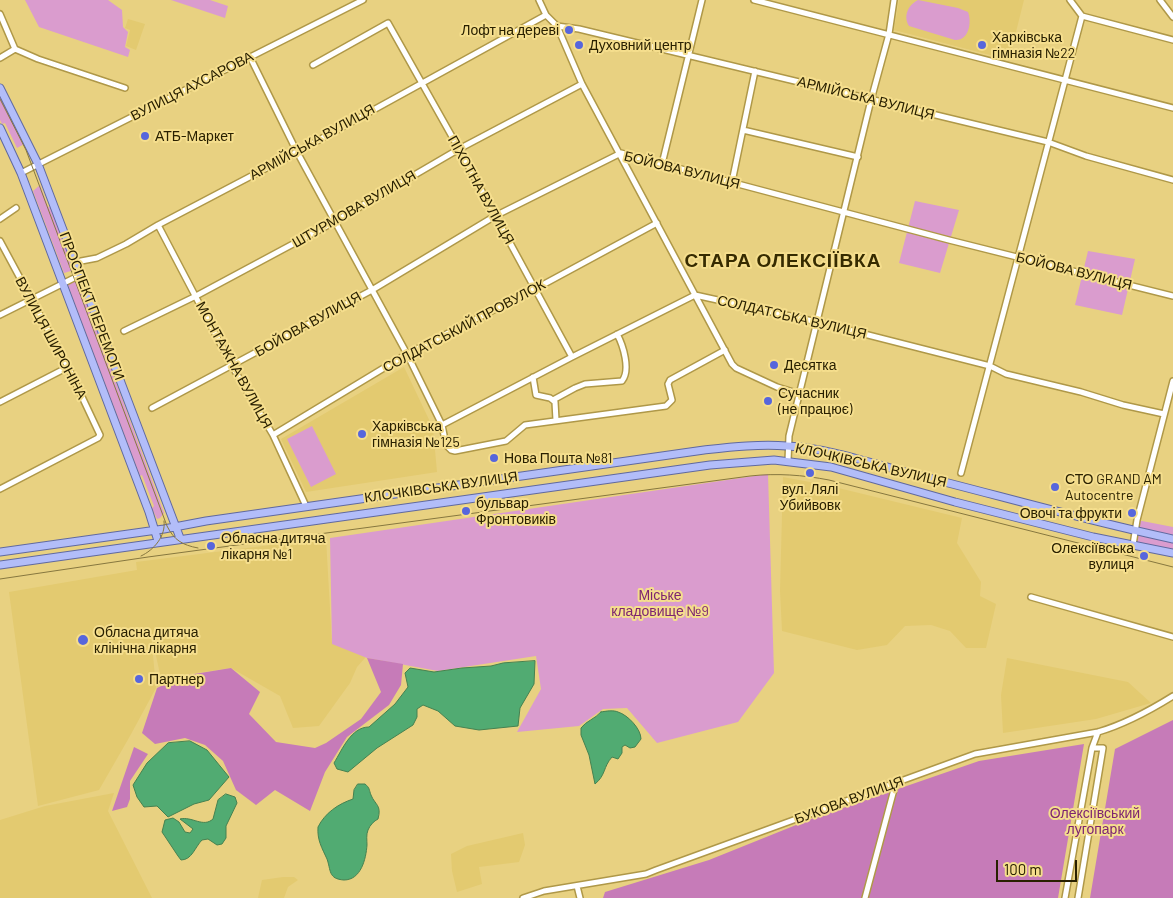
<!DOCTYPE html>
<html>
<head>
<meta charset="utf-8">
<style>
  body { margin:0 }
  #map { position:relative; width:1173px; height:898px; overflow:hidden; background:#e8d181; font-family:Barlow,sans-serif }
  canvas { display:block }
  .scale { position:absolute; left:996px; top:860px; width:81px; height:22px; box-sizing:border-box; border:2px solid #292000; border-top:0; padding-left:6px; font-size:15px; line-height:18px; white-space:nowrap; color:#292000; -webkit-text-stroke:4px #f5de8d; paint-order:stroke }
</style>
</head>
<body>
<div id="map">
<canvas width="1173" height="898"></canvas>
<div class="scale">100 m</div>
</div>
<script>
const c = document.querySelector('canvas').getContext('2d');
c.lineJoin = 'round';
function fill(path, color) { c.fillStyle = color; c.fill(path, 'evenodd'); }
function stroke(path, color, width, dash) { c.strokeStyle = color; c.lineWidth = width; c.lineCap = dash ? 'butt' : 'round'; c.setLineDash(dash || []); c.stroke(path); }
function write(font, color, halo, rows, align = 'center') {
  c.font = font + ' Barlow,sans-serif'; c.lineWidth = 4; c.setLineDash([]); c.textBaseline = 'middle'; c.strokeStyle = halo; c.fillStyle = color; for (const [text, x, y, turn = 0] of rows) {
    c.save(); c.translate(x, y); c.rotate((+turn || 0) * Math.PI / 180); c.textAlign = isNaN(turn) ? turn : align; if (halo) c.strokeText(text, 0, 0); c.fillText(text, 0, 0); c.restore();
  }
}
const built = new Path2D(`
  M899 0H1024L1009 60 894 30Z
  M128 19 145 24 136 50 126 46 130 30 125 28Z
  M404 367 433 428 437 472 306 492 281 439Z
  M783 477 826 485 962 518 957 543 981 582 980 596 996 604 986 648H966L950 631 931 625 905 626 887 645 857 650 782 631 780 591Z
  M326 538 332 644 362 648 365 658 357 667 350 683 319 726 293 728 280 696 231 668 182 675 157 687 160 674 151 633 156 688 130 736 99 790 38 806 9 592 137 570 136 562Z
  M1007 658 1128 682 1151 703 1096 719 1003 733 1001 695Z
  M114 793 108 811 152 898H0V820L45 806Z
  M523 833 525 845 519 862 479 867 482 884 457 892 452 871 451 854 467 846Z
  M283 877H294L298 880 288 887 284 898H258L262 880Z`);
const green = new Path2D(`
  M25 0H108L122 10 123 27 128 32 125 47 130 50 128 57 39 27Z
  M171 0H210L228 6 225 18Z
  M918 0 958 8 968 12C972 22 969 41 955 40L909 26C903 16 908 5 918 0Z
  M0 91 26 143 17 148 5 123 2 124 0 120Z
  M40 185 48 207 52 206 74 270 64 273 33 191Z
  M915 201 959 210 940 273 899 263Z
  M1088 251 1135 259 1122 315 1075 305Z
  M78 279 164 513 160 518 157 519 152 508 154 506 142 475 140 476 67 283Z
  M312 426 336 474 311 487 287 439Z
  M768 474 774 673 738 722 657 743 627 708 603 709 579 726 517 732 541 689 536 656 438 671 367 658 332 644 330 538Z
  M1137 520 1173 527V553L1133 545Z`);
const forest = new Path2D(`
  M367 658 403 664 401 685 389 705 347 737 325 772 310 811 275 790 256 805 236 790 223 761 205 745 185 738 155 744 142 733 157 688 182 676 231 668 260 692 249 714 276 742 315 748 326 743 361 719 381 692Z
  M1173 720V898H1090L1115 749Z
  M1084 744 1058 898H603L605 892 709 860 811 819 979 761Z
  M134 747 148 754 130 781V799L127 807 112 811Z`);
const water = new Path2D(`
  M535 661 534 684 520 708 518 726 479 730 455 726 438 711 423 705 417 709V717L413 725 377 748 348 772 337 769 334 763C342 750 351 727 369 727L395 704 408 687 405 673 410 668 434 672 462 668 491 666 503 663Z
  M601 712C606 711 614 710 618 712 628 715 641 729 641 739L635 747 630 748 625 745 622 747V753L618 759 612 757C603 767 606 775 595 784L589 755 581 735V728C586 721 595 719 601 712Z
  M190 741 207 750 229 777 209 800 194 804 168 817 157 806 144 807 137 797 133 785 147 763 168 743Z
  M358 784H365C370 788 369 790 371 795 375 805 382 805 378 819 374 821 370 825 368 830 366 835 367 840 367 845 366 859 361 880 344 880 328 879 331 870 327 859 322 848 317 840 318 827 325 813 338 804 353 799L354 790Z
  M226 794 235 797 237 803 226 826V838L222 844 217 845 208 839 202 840C195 847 192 860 181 860L178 856 162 832 165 820 173 818 179 822 185 832 190 833 193 829 180 819C192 816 203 828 213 819L218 800Z`);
const minor = new Path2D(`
  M539 0 546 15 557 26 582 84 732 364 736 368 777 387 800 394
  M754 0 1173 108
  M1160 0 1173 17
  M0 14 15 49
  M1082 16 1173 40
  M557 26 579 29 1048 142 1086 156 1173 180
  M250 57 297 152 407 354 442 425 446 445 451 450 455 451 506 441 525 425 666 406 672 400 668 384 670 380 725 350
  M0 58 15 49 38 59 125 88
  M313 65 388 23 459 149 572 357
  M743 130 858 157
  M662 164 702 0
  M21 173 363 0
  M732 182 755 71
  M0 219 16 208
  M158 225 232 366 273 435 306 506
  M0 241 68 367 100 435 98 438 0 489
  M76 262 97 258 126 244 158 225 297 152 546 15
  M0 315 80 275
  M124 331 196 296 334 222 459 149 582 84
  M533 377 536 395 550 398 555 402 556 420
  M553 400 575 388 585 384 622 381C631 370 623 345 617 334
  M0 402 68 367
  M152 408 372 290 495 216 621 153 949 240 1173 296
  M442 425 572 357 695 295 817 322 990 366 1006 374 1081 392 1123 405 1164 414
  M273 435 407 354 535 289 657 223
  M788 461 789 436 871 100 889 34 894 0
  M961 473 1082 16 1070 0
  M1133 545 1137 520 1173 381
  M1031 597 1173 637
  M577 886 580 898
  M523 898 544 891 646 874 656 870 975 754 1098 732C1125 724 1149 711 1173 696
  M865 898 896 782
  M1065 898 1092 748 1098 732
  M1078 898 1103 748H1092`);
const major = new Path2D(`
  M0 88 38 164 180 538
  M0 128 21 173 149 512 158 541
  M0 552 164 529 206 521 704 450C732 447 759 444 787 446 827 448 867 462 905 472 994 494 1083 520 1173 539
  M0 565 710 465 774 460 831 467 955 502 1093 537 1173 553`);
const tram = new Path2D(`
  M0 99 26 150 167 526C174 540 182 545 198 548
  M141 556C154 550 166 536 164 521
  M0 579 148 557 750 476C777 473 803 475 829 480L1173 567`);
const markers = [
  [569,30,5,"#5766dc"],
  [579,45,5,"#5766dc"],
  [982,45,5,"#5766dc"],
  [145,136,5,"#5766dc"],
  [774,365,5,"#5766dc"],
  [768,401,5,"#5766dc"],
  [362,434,5,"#5766dc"],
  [494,458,5,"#5766dc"],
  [810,473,5,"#5766dc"],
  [1055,487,5,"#5766dc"],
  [466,511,5,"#5766dc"],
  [1132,513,5,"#5766dc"],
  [211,546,5,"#5766dc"],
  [1144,556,5,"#5766dc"],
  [83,640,6,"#5766dc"],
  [139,679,5,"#5766dc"]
];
const poiNames = [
  ["Лофт на дереві",559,30,"right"],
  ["Харківська",992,37],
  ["гімназія №22",992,53],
  ["Духовний центр",589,45],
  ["АТБ-Маркет",155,136],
  ["Десятка",784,365],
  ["Сучасник",778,393],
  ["(не працює)",778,409],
  ["Харківська",372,426],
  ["гімназія №125",372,442],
  ["Нова Пошта №81",504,458],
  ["СТО GRAND AM",1065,479],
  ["Autocentre",1065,495],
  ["вул. Лялі",810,489,"center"],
  ["Убийвовк",810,505,"center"],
  ["бульвар",476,503],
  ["Фронтовиків",476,519],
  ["Овочі та фрукти",1122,513,"right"],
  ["Обласна дитяча",221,538],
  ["лікарня №1",221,554],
  ["Олексіївська",1134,548,"right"],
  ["вулиця",1134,564,"right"],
  ["Обласна дитяча",94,632],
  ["клінічна лікарня",94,648],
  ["Партнер",149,679]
];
const streetNames = [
  ["ВУЛИЦЯ АХСАРОВА",192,86,-27],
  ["АРМІЙСЬКА ВУЛИЦЯ",866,98,14],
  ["АРМІЙСЬКА ВУЛИЦЯ",312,142,-29],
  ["БОЙОВА ВУЛИЦЯ",682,170,14],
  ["ПІХОТНА ВУЛИЦЯ",481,190,61],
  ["ШТУРМОВА ВУЛИЦЯ",354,209,-30],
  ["БОЙОВА ВУЛИЦЯ",1074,271,14],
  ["ПРОСПЕКТ ПЕРЕМОГИ",92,306,69],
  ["СОЛДАТСЬКА ВУЛИЦЯ",792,317,13],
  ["БОЙОВА ВУЛИЦЯ",308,324,-29],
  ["СОЛДАТСЬКИЙ ПРОВУЛОК",464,326,-28],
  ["ВУЛИЦЯ ШИРОНІНА",51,338,62],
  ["МОНТАЖНА ВУЛИЦЯ",234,365,61],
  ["КЛОЧКІВСЬКА ВУЛИЦЯ",871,465,13],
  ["КЛОЧКІВСЬКА ВУЛИЦЯ",441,487,-8],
  ["БУКОВА ВУЛИЦЯ",849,800,-20]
];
const parkNames = [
  ["Міське",660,595],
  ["кладовище №9",660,611],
  ["Олексіївський",1095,813],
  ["лугопарк",1095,829]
];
const districtNames = [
  ["СТАРА ОЛЕКСІЇВКА",783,261]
];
fill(built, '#e3ca70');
fill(green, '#da9cce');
fill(forest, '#c67bb8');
fill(water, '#51ab72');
stroke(water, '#458150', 1);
stroke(minor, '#af9848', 8);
stroke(major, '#60699f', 9);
stroke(minor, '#fff', 5);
stroke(major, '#b2bdf9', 7);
stroke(tram, '#86773f', 1);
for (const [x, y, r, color] of markers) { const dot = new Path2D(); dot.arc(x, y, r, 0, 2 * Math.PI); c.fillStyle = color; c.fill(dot); stroke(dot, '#f5de8d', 2); }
write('14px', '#292000', '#f5de8d', poiNames, 'left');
write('14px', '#292000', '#f5de8d', streetNames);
write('14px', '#7d2471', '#f5de8d', parkNames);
c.letterSpacing = '1px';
write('bold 19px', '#362b00', '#f5de8d', districtNames);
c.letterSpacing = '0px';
</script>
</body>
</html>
